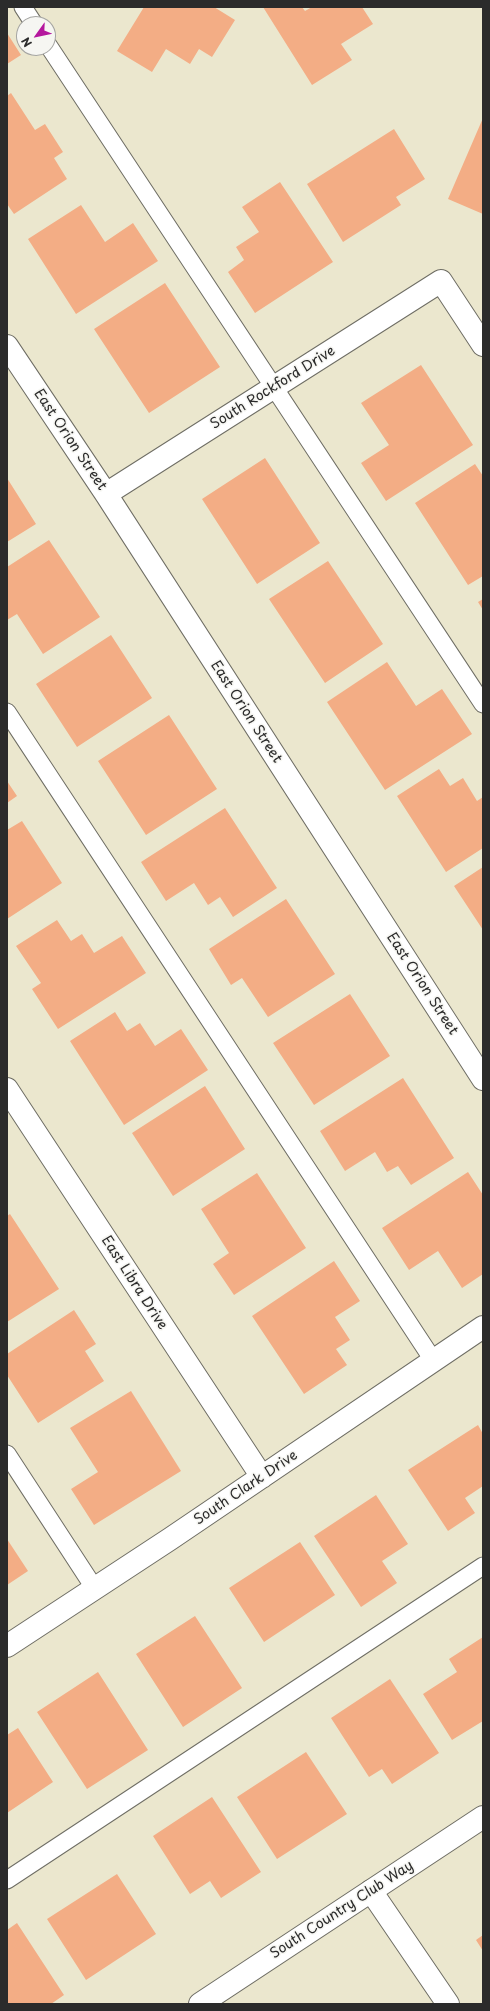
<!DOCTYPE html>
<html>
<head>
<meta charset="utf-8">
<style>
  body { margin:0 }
  #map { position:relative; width:490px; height:2011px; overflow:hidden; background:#ebe7ce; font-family:"Playpen Sans",sans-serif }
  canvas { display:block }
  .frame { position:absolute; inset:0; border:8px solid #2b2b2b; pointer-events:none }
  .north { position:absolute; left:16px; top:16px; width:40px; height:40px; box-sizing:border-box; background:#f6f6f2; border:1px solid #a5a5a2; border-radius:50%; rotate:237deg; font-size:11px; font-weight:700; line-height:16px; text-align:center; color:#2b2b2b }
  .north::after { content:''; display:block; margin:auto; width:14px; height:18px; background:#b5179e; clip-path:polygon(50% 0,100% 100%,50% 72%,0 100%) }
</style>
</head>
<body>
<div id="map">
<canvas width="490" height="2011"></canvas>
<div class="frame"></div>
<div class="north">N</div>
</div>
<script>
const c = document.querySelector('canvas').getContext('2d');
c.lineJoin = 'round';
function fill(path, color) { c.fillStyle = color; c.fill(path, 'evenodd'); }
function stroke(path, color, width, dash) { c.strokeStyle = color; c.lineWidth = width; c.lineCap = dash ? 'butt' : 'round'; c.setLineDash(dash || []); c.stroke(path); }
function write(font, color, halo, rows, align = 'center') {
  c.font = font + ' "Playpen Sans",sans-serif'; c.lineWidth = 3; c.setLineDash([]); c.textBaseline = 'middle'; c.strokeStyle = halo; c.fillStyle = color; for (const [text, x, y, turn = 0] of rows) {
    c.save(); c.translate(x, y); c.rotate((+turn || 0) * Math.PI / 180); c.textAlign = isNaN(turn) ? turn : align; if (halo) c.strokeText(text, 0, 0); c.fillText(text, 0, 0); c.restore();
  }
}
const building = new Path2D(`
  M144 7H214L235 20 212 57 199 49 190 64 166 49 152 72 117 51Z
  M263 7H302L305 11 312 7H362L373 24 341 44 352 60 312 85Z
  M7 33 21 55 7 64Z
  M11 93 35 130 45 124 63 152 54 158 67 179 14 214 7 204V96Z
  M483 118V214L448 199Z
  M394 129 425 179 396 197 401 205 343 242 307 184Z
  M280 182 333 262 255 313 228 272 244 260 236 247 259 232 242 207Z
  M81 205 105 242 133 223 158 261 76 314 28 239Z
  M165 283 220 367 149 413 94 329Z
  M421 365 473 445 386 501 361 463 389 445 361 403Z
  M265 458 320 543 257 584 202 499Z
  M475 464 483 476V576L468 585 415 503Z
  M7 478 36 524 7 542Z
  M49 540 100 617 43 654 17 614 7 620V567Z
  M328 561 383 644 325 683 269 599Z
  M483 599V610L478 602Z
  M111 635 152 698 77 747 36 684Z
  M387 662 416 706 442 689 472 734 385 790 327 702Z
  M169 715 217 789 146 835 98 761Z
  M439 769 450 786 463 778 477 801 483 797V848L446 872 397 796Z
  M7 781 17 796 7 803Z
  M225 808 277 888 233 917 220 897 208 905 194 883 166 901 141 862Z
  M22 821 62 883 7 919V830Z
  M483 867V930L454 886Z
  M286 899 335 974 268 1017 242 978 231 985 209 949Z
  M57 920 71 941 82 934 94 953 122 936 146 973 58 1029 32 989 41 983 16 946Z
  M350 994 390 1056 314 1105 273 1043Z
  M115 1012 127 1031 140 1023 155 1046 181 1029 208 1070 124 1125 70 1041Z
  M403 1078 454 1158 411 1185 398 1166 387 1172 375 1152 345 1171 320 1131Z
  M205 1086 245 1149 173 1196 132 1133Z
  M468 1172 483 1195V1274L462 1288 438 1251 409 1270 382 1228Z
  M257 1173 306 1248 234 1295 213 1264 229 1253 201 1209Z
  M10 1214 59 1289 7 1322V1216Z
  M334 1261 360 1301 335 1317 350 1340 336 1349 347 1365 304 1394 252 1316Z
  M74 1310 96 1344 85 1351 104 1381 38 1423 7 1375V1354Z
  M131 1391 181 1471 94 1525 71 1489 98 1472 70 1428Z
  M478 1425 483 1434V1486L465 1498 475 1513 448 1531 408 1470Z
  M376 1495 408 1544 382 1561 397 1583 361 1607 314 1536Z
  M7 1539 28 1571 7 1585Z
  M300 1542 335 1595 264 1642 229 1588Z
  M195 1616 242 1688 183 1727 136 1654Z
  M483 1637V1721L452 1740 423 1694 457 1672 449 1659Z
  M98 1672 148 1750 87 1789 37 1712Z
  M390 1679 439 1753 392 1784 382 1769 369 1777 331 1718Z
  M18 1728 53 1782 7 1813V1735Z
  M306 1752 347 1814 277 1859 237 1797Z
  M212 1797 261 1872 221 1898 210 1881 190 1894 153 1836Z
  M117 1874 156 1934 86 1980 47 1919Z
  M17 1923 64 1995 51 2004H7V1930Z
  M483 1935V1951L476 1940Z`);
const lane = new Path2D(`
  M23 7 34 24
  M48 45 483 704
  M7 712 433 1360
  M7 1454 95 1589
  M7 1880 483 1566`);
const street = new Path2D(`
  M7 346 106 494 483 1079
  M106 494 441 281 483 345
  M7 1089 262 1477
  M7 1646 170 1539 483 1327
  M371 1891 448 2004`);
const secondary = new Path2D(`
  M200 2004 483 1817`);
const streetNames = [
  ["South Rockford Drive",273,388,-32],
  ["East Orion Street",70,440,56],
  ["East Orion Street",246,712,57],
  ["East Orion Street",422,984,57],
  ["East Libra Drive",134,1283,57],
  ["South Clark Drive",246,1488,-34],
  ["South Country Club Way",342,1910,-33]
];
fill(building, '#f3ad85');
stroke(lane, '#6e6d64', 19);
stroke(street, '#6e6d64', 24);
stroke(secondary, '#6e6d64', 24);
stroke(lane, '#fff', 17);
stroke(street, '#fff', 22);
stroke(secondary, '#fff', 22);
write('14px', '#2b2b2b', '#f6f6f2', streetNames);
</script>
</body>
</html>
